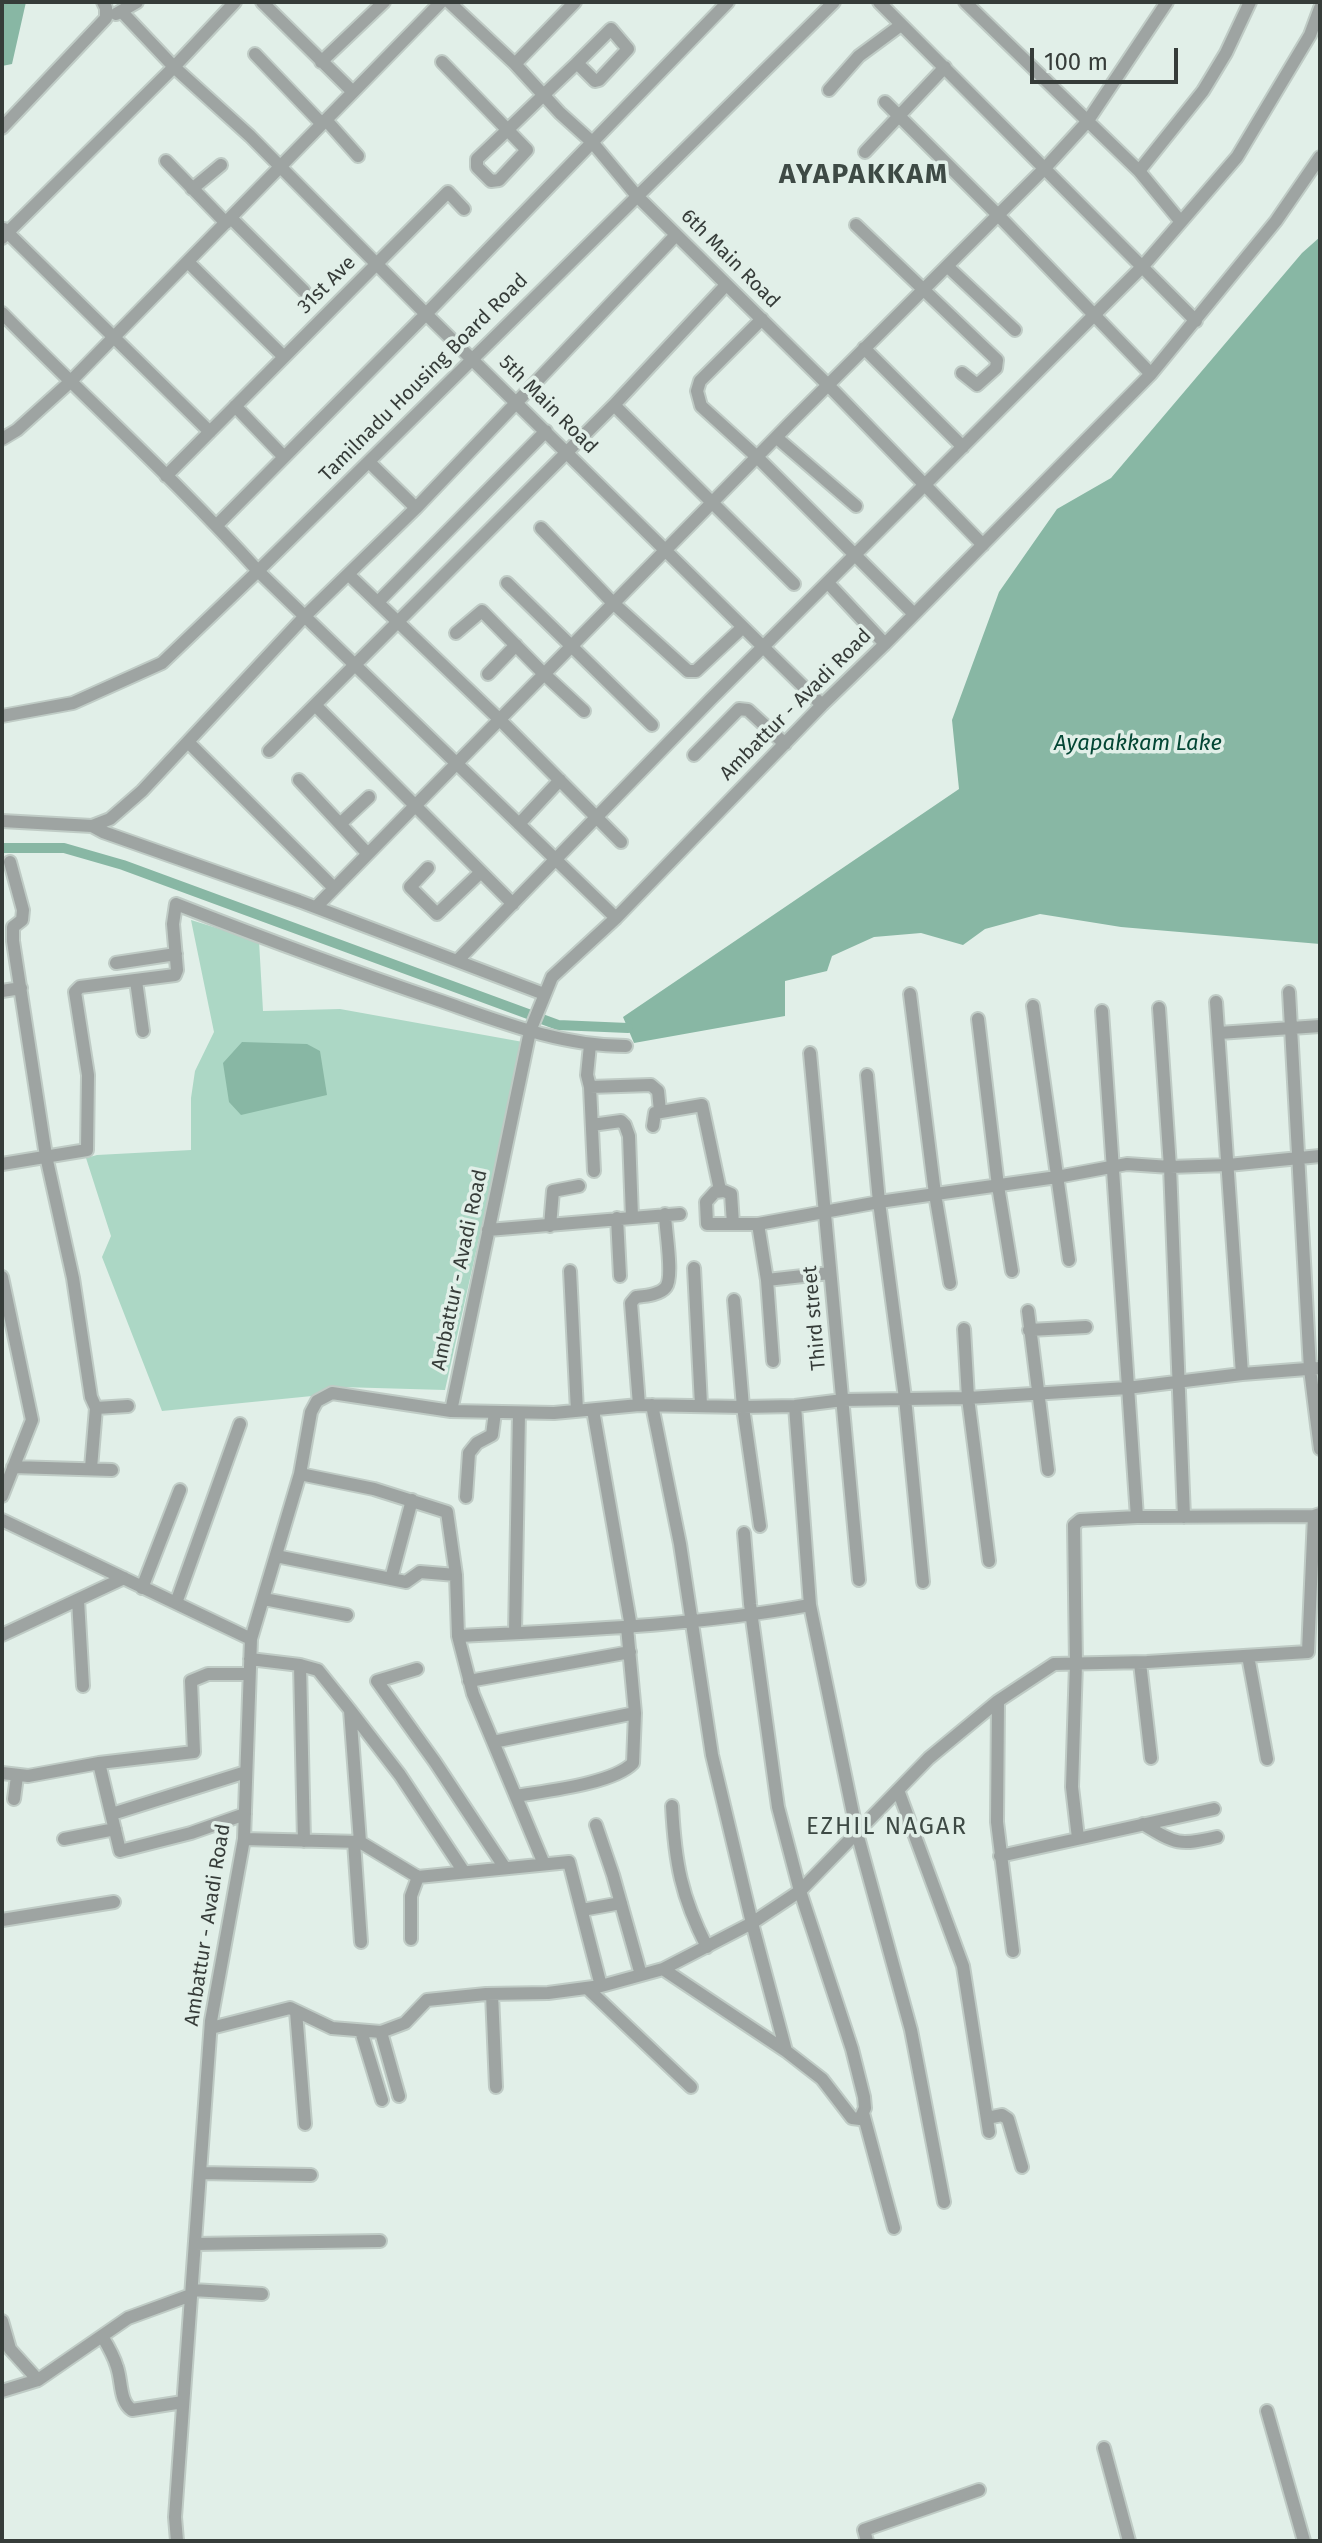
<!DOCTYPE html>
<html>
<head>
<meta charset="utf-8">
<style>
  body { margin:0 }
  #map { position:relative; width:1322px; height:2543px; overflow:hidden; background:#e1efe8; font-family:"Fira Sans",sans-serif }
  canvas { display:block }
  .frame { position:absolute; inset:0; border:4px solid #363c39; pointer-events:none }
  .scale { position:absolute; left:1030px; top:48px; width:148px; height:36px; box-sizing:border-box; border:4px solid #363c39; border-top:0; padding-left:10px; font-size:24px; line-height:28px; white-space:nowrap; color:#363c39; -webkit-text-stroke:6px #e1efe8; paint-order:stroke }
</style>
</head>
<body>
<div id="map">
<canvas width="1322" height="2543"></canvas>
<div class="frame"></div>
<div class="scale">100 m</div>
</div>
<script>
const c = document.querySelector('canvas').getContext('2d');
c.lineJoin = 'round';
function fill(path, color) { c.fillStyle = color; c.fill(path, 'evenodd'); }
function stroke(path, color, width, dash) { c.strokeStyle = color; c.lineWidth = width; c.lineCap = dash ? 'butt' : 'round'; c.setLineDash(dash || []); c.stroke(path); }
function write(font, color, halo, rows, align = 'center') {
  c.font = font + ' "Fira Sans",sans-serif'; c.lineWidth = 7; c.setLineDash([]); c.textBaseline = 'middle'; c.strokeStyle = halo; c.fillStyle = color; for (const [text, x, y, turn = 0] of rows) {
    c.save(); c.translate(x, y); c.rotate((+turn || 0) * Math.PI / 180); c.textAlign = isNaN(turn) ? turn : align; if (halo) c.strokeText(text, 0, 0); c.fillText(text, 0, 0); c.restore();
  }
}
const green = new Path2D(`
  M191 920 259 941 263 1011 340 1009 523 1042 445 1390 341 1387 322 1395 162 1411 102 1257 111 1236 86 1158 97 1155 191 1150V1098L195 1071 214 1032Z`);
const water = new Path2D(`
  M2 2H26L12 64 2 66Z
  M1320 237V944L1121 927 1040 914 985 929 963 945 921 933 874 937 832 956 827 971 785 981V1016L634 1043 623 1017 959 789 952 720 999 592 1057 509 1111 478 1302 253Z
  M242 1042 307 1044 320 1051 327 1095 241 1115 229 1102 223 1063Z`);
const canal = new Path2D(`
  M2 848H64L123 865 558 1025 628 1028`);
const minor = new Path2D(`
  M262 2 353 92
  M449 2 515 64 560 113 592 142 637 196 828 385 983 545
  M879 2 1196 321
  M965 2 1139 171 1181 222
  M122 12 174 67 250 136 426 314 822 705
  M116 14 137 2
  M255 54 322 124
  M321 62 384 2
  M442 62 527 150 499 180 491 181 477 167V159C511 127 543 95 577 63L595 81 599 80 628 49 611 29 577 63
  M515 64 575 2
  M829 90 859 56 901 25
  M885 102 998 215 1151 374
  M326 120 358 156
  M2 128 106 18V8L103 2
  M865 152 945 67
  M166 161 226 223
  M1139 171 1203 91 1226 53 1250 2
  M192 189 221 165
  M231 218 304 291
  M856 225 997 360 996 368 977 385 962 373
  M4 229 210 432
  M2 238 174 67 235 2
  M188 262 284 357
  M947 266 1015 330
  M2 313C87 400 177 481 258 571L616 918
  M762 319 700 381 697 391 701 406 757 457 914 614
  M864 348 963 447
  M614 405 726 285
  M235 406 284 457
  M777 438 856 506
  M2 439 17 430 70 382 441 2
  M166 476 448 192 464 209
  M416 508 676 235
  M217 525 426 314 728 2
  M541 528 613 603 688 671H696L743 627
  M349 575 499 719 621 842
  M507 583 652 725
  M829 584 885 644
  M378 602 546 431
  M456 633 482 611 543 673 584 711
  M488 674 516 645
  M316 706 513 904
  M2 716 73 703 162 663 258 571 834 2
  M188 742 334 888
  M269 751 614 405 794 584
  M694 755 739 709 748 710 785 744
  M299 780 367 853
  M2 821 92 826 110 819 142 791 305 616 416 508 369 462
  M340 824 369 797
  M519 824 560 780
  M92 826 103 832 299 901 544 994
  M10 862 23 910 22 920 13 927V941L46 1156 73 1278 91 1397 96 1408 91 1468
  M428 868 410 887 437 914 481 872
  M316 907 790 423 1045 168 1087 122 1167 2
  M457 961 710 700 1143 266 1237 157 1310 35 1320 8
  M116 963 176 954
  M136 981 143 1031
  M2 991 21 988
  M1289 992 1310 1369 1320 1449
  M910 994 935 1194 950 1283
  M1216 1002 1242 1374
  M1033 1006 1069 1260
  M1159 1008 1170 1167 1184 1517
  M1102 1011 1137 1517
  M978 1019 998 1186 1012 1271
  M1219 1033 1320 1026
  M590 1045 587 1075 590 1087 594 1171
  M810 1053 859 1580
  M867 1075 879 1202 905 1398 923 1582
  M590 1087 651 1085 658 1091 660 1111
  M592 1125 621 1121 625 1125 629 1136 632 1217
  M653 1126 655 1113 702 1105 720 1190
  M2 1164 87 1150 88 1075 75 992 80 987 175 975 177 970 173 924 176 904C263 938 352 971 441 1001 501 1022 561 1046 626 1046
  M617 1218 620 1276
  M733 1224 731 1194 724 1191 715 1192 706 1202 707 1224H758L879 1202 1057 1177 1127 1164 1170 1167 1228 1165 1320 1156
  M758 1224 767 1280 830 1273
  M550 1226 553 1191 579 1186
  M488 1230 680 1214
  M694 1268 701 1405
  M570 1271 577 1411
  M2 1277 32 1420 2 1496
  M767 1280 773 1361
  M734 1300 743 1407 760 1526
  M1028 1311 1048 1470
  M964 1329 968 1398 989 1561
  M1029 1330 1086 1327
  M639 1405 631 1303 636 1297C645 1296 660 1295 666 1287 674 1276 665 1229 665 1214
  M652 1405 680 1544 712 1755 752 1923 786 2051
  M795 1406 810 1605
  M96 1408 128 1406
  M593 1410 631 1627
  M451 1411 554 1413 639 1405 743 1407 795 1406 843 1400 968 1398 1127 1388 1242 1374 1320 1368
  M13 1467 112 1470
  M300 1474 374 1489 447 1512 456 1575 458 1636 473 1694 544 1864
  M466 1497 469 1453 477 1443 492 1435 495 1412
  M2 1520 251 1639
  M276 1556 406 1582 420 1572 456 1575
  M391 1579 412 1500
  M142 1588 180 1490
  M264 1599 347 1615
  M78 1600 83 1686
  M176 1603 240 1424
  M515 1633 519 1413
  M2 1635 124 1578
  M458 1636C576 1630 694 1626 810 1605L857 1833 911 2030 944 2202
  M1248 1656 1267 1759
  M250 1659 300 1665 304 1841
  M1140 1663 1151 1758
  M300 1665 318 1670 350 1710 400 1775 464 1872
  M417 1669 377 1681 435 1762 505 1868
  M469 1681 630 1652
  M998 1701 997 1822 1013 1951
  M493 1742 635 1713
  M99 1763 120 1851 191 1833 245 1814
  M2 1773 28 1776 99 1763 194 1752 191 1681 208 1674H249
  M898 1790 963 1966 989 2132
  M516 1796C545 1791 613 1784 633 1763L635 1713 627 1627
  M14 1799 17 1776
  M672 1806C675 1863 681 1896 707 1947
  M112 1814 246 1772
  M1143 1824C1176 1844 1179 1846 1217 1837
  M596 1825 613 1875 641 1975
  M1078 1838 1072 1787 1076 1664 1074 1525 1080 1520 1137 1517 1314 1516
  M64 1839 115 1829
  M244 1839 360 1842 350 1710
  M354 1842 361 1942
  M360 1842 418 1877 569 1862 601 1986
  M1000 1856 1214 1809
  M582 1910 621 1903
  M2 1920 114 1902
  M411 1939V1896L418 1877
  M663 1969 786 2051 822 2079 852 2118 860 2119 865 2108 864 2097 852 2049 800 1891 778 1807 750 1604 744 1533
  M587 1988 691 2087
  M492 1994 496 2087
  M296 2011 305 2124
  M211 2028 290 2008 332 2028 381 2032 405 2023 427 2000 486 1994 548 1993 601 1986 663 1969 752 1923 800 1891 929 1758 998 1701 1054 1664 1147 1662 1308 1652 1314 1516 1320 1514
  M361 2031 382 2100
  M381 2032 399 2096
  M863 2113 894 2228
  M987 2118 1002 2115 1008 2119 1022 2167
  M200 2173 311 2175
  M195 2244 380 2241
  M192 2290 262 2294
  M2 2321 10 2349 38 2380 128 2318 191 2295
  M102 2336C108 2346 114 2356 117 2367 122 2381 119 2401 132 2410L183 2402
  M2 2391 38 2380
  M1267 2411 1304 2541
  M1104 2448 1129 2541
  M177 2541 175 2517 211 2021 244 1839 251 1639 300 1474 311 1412 317 1401 332 1393 451 1411 530 1031 552 977 616 918 822 705 885 644 1151 374 1276 221 1320 157
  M867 2541 864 2530 979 2490`);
const streetNames = [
  ["6th Main Road",730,259,45],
  ["31st Ave",327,285,-45],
  ["Tamilnadu Housing Board Road",424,378,-45],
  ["5th Main Road",548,405,45],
  ["Ambattur - Avadi Road",796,705,-45],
  ["Ambattur - Avadi Road",460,1270,-78],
  ["Third street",815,1318,-95],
  ["Ambattur - Avadi Road",208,1925,-81]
];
const waterNames = [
  ["Ayapakkam Lake",1138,744]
];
const quarterNames = [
  ["EZHIL NAGAR",887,1827]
];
const districtNames = [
  ["AYAPAKKAM",864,175]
];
fill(green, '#acd7c5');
fill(water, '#88b7a4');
stroke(canal, '#88b7a4', 10);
stroke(minor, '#bfcbc5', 16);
stroke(minor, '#9ea4a2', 12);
write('20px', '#363c39', '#e1efe8', streetNames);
write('italic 22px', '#034634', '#e1efe8', waterNames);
c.letterSpacing = '2px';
write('24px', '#3e4a45', '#e1efe8', quarterNames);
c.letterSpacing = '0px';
c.letterSpacing = '2px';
write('bold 28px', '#3e4a45', '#e1efe8', districtNames);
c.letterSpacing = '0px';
</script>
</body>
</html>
